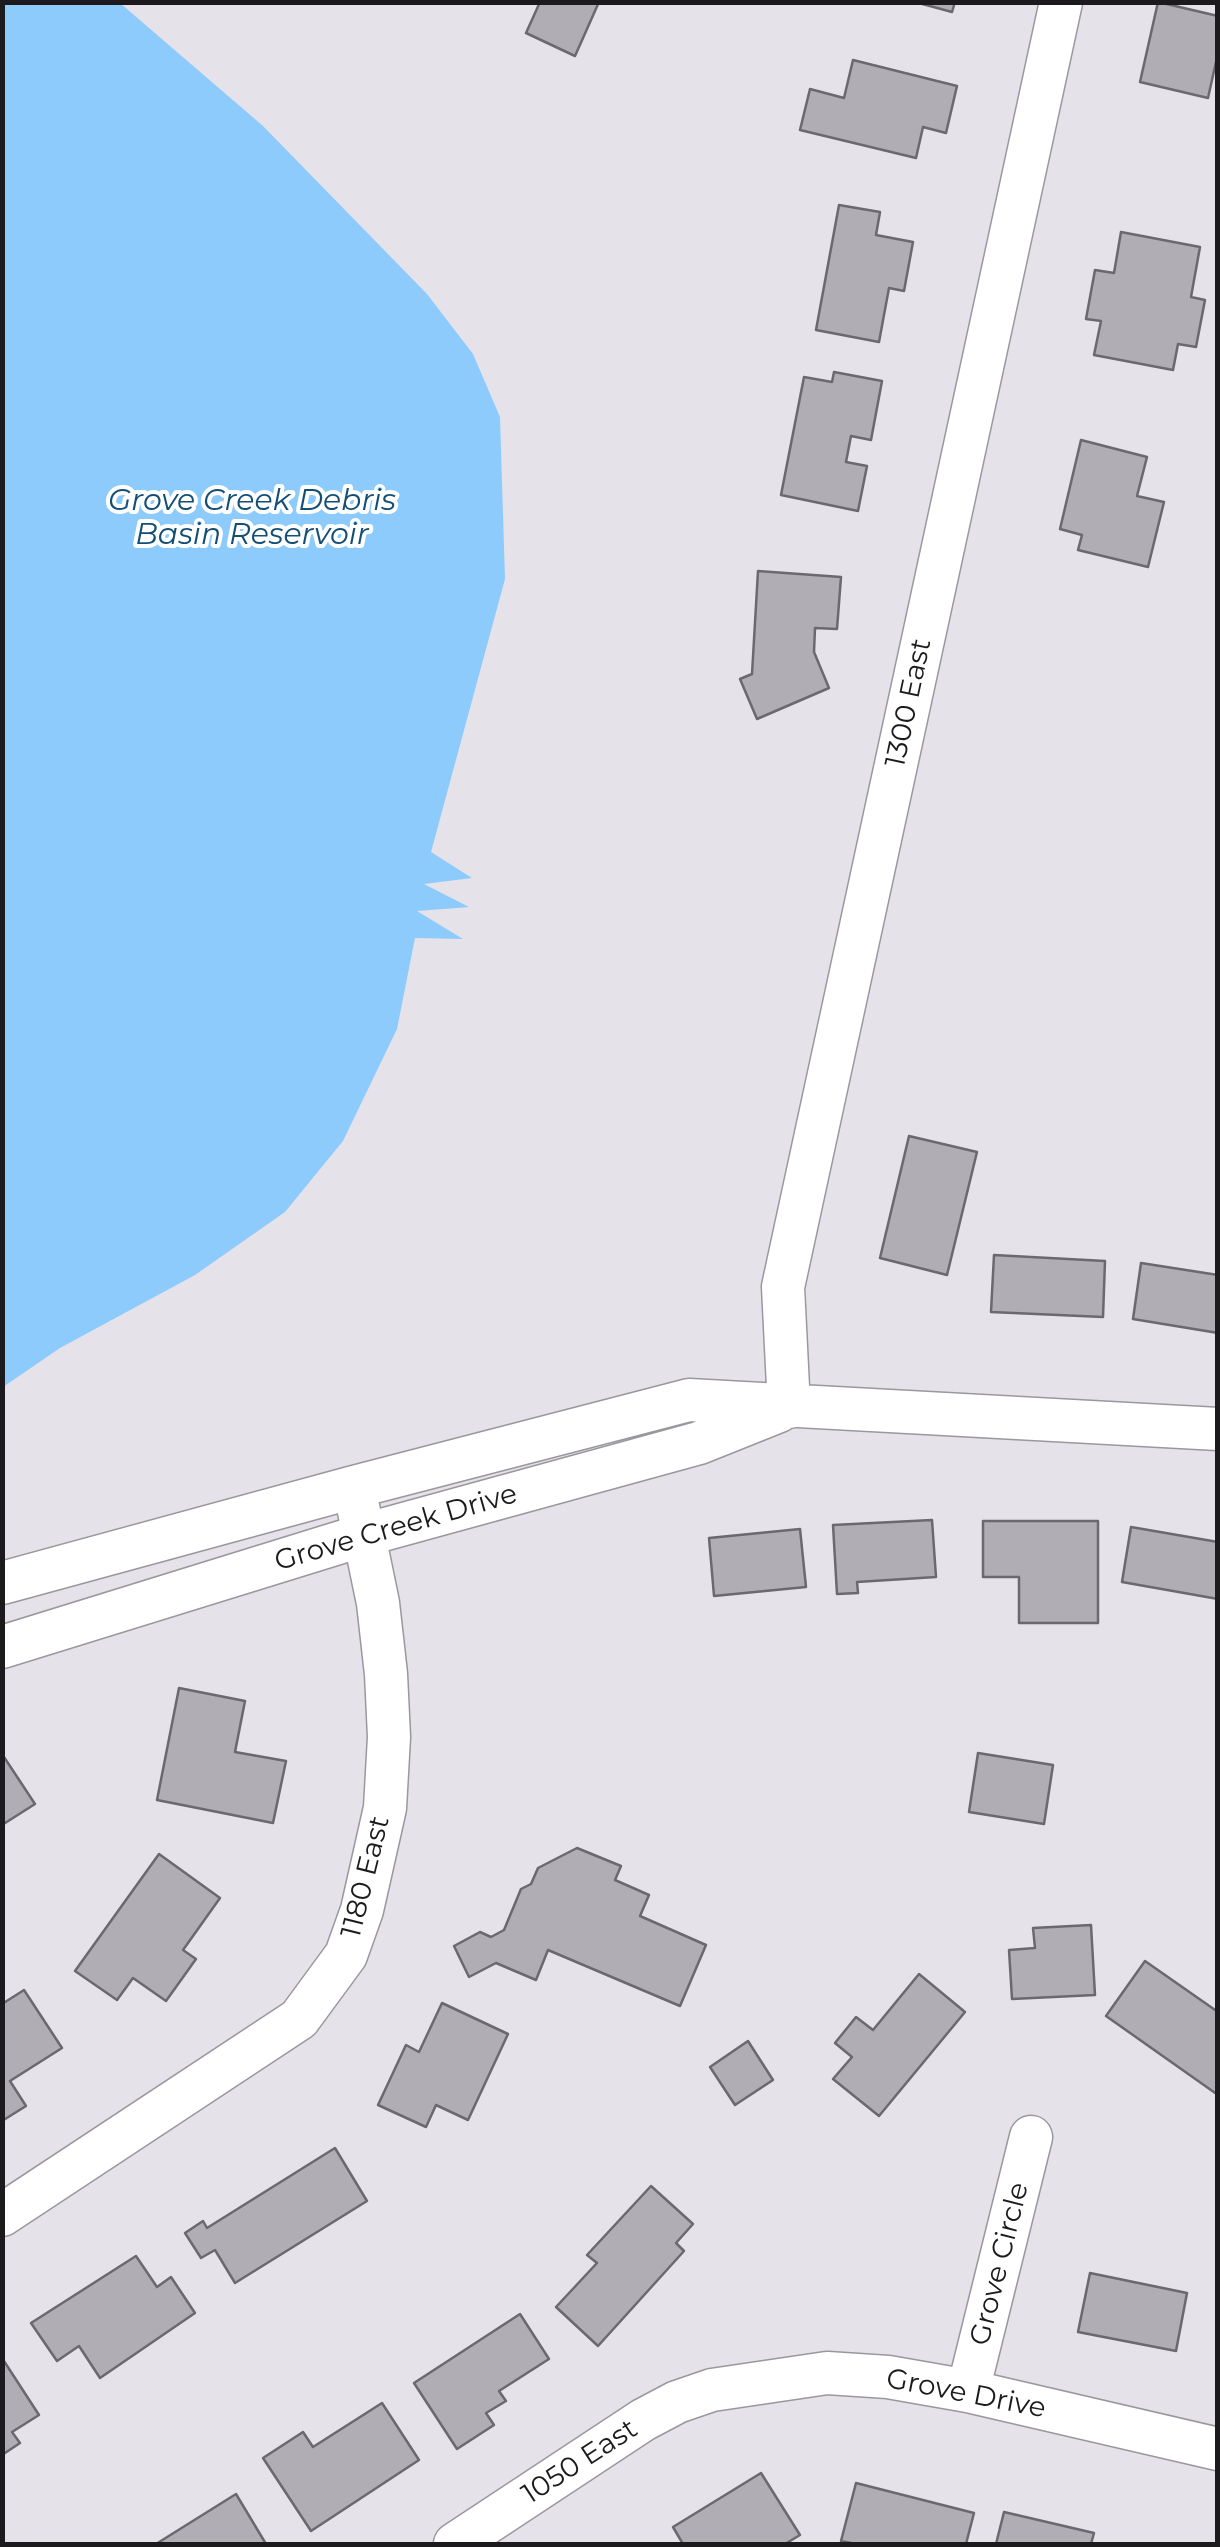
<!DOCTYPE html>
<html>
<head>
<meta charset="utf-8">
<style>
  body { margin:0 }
  #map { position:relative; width:1220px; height:2547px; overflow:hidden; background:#e6e2e9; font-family:Montserrat,sans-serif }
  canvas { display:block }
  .frame { position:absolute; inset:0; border:5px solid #1c1a1d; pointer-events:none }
</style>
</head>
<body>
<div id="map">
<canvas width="1220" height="2547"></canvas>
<div class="frame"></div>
</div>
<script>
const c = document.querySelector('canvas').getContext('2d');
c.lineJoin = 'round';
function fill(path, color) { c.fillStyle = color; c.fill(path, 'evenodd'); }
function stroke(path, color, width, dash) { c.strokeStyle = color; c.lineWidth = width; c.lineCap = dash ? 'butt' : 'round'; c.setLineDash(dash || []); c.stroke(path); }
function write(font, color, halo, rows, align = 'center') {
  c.font = font + ' Montserrat,sans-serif'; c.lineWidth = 8; c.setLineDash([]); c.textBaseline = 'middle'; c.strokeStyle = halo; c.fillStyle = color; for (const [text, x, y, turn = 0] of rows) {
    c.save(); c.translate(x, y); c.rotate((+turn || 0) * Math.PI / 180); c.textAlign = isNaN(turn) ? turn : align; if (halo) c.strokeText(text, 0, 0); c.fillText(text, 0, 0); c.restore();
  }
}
const water = new Path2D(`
  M3 2 120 3 263 126 427 294 473 354 500 417 505 579 431 852 472 878 424 884 469 907 417 911 463 939 415 938 397 1029 343 1141 285 1212 195 1275 60 1348 3 1387Z`);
const building = new Path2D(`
  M540 2H599L575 56 526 33Z
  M915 2H955L952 12Z
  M1158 2 1218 16V53L1208 98 1140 82Z
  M853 60 957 86 946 133 923 127 916 158 800 130 810 89 844 98Z
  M839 205 880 212 876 235 913 242 904 291 889 288 879 342 816 330Z
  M1121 232 1200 247 1191 297 1205 300 1196 347 1178 344 1173 370 1094 355 1101 321 1086 319 1095 270 1114 273Z
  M834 372 882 381 871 440 851 436 846 462 867 466 858 511 781 495 804 377 832 382Z
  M1081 440 1147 457 1137 496 1164 502 1148 567 1078 550 1082 535 1060 529Z
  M758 571 841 577 837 629 815 628 814 652 829 688 757 719 740 679 752 674Z
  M909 1136 977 1152 947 1275 880 1258Z
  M994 1255 1105 1261 1103 1317 991 1312Z
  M1141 1263 1218 1275V1333L1133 1319Z
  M932 1520 936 1577 857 1582 858 1593 837 1594 833 1525Z
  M983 1521H1098V1623H1019V1577H983Z
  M1131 1527 1218 1542V1599L1122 1582Z
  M800 1529 806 1587 714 1596 709 1538Z
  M179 1688 245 1701 235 1752 286 1761 273 1823 157 1800Z
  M978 1753 1053 1765 1044 1824 969 1812Z
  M2 1754 35 1804 2 1825Z
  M577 1848 621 1866 615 1880 649 1895 640 1916 706 1945 680 2006 548 1950 536 1980 496 1963 469 1977 454 1946 480 1932 491 1937 504 1930 521 1889 531 1884 538 1868Z
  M159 1854 220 1898 183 1950 196 1959 166 2001 133 1978 117 2000 75 1971Z
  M1091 1925 1095 1995 1012 1999 1009 1950 1035 1948 1033 1928Z
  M1145 1961 1218 2012V2095L1106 2016Z
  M919 1974 965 2012 879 2116 833 2079 852 2057 835 2043 856 2017 873 2030Z
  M24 1990 62 2048 10 2081 26 2106 2 2121V2004Z
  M442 2003 508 2034 468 2120 436 2105 426 2127 378 2105 406 2045 419 2052Z
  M748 2041 773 2080 735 2105 710 2067Z
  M335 2148 367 2201 235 2283 215 2250 201 2258 185 2233 203 2221 207 2228Z
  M651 2186 693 2224 676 2243 684 2251 598 2346 556 2307 597 2263 587 2255Z
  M136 2256 157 2287 171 2277 195 2313 100 2378 79 2346 57 2361 31 2323Z
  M1090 2273 1187 2293 1176 2351 1078 2332Z
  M520 2314 549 2359 499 2391 506 2401 486 2413 494 2425 457 2449 414 2383Z
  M2 2358 39 2415 12 2432 20 2443 2 2455Z
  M382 2403 419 2460 311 2531 263 2458 303 2432 313 2447Z
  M761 2473 800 2535 785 2544H683L673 2527Z
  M856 2483 974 2513 966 2544H856L841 2541Z
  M236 2494 266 2544H156Z
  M1004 2512 1094 2533 1091 2544H996Z`);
const minor = new Path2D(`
  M789 1407 783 1287 1061 2
  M2 1583 354 1487 689 1400 1218 1429
  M2 1647 364 1535 699 1443 779 1411
  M2 2215 299 2019 346 1955 362 1910 385 1808 389 1737 386 1674 378 1603 354 1487
  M968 2391 1031 2137
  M455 2544 643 2420 677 2402 712 2390 827 2373 888 2377 968 2391 1218 2449`);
const streetNames = [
  ["1300 East",909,703,-78],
  ["Grove Creek Drive",396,1528,-16],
  ["1180 East",366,1877,-76],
  ["Grove Circle",1000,2264,-76],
  ["Grove Drive",966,2394,11],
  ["1050 East",580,2462,-33]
];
const waterNames = [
  ["Grove Creek Debris",252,501],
  ["Basin Reservoir",252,535]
];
fill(water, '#8dcbfc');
fill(building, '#b1adb4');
stroke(building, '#6c686f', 2.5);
stroke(minor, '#9b979e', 45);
stroke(minor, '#fff', 42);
write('28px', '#1c1a1d', '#fff', streetNames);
write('italic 30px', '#124e75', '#fff', waterNames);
</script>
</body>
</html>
